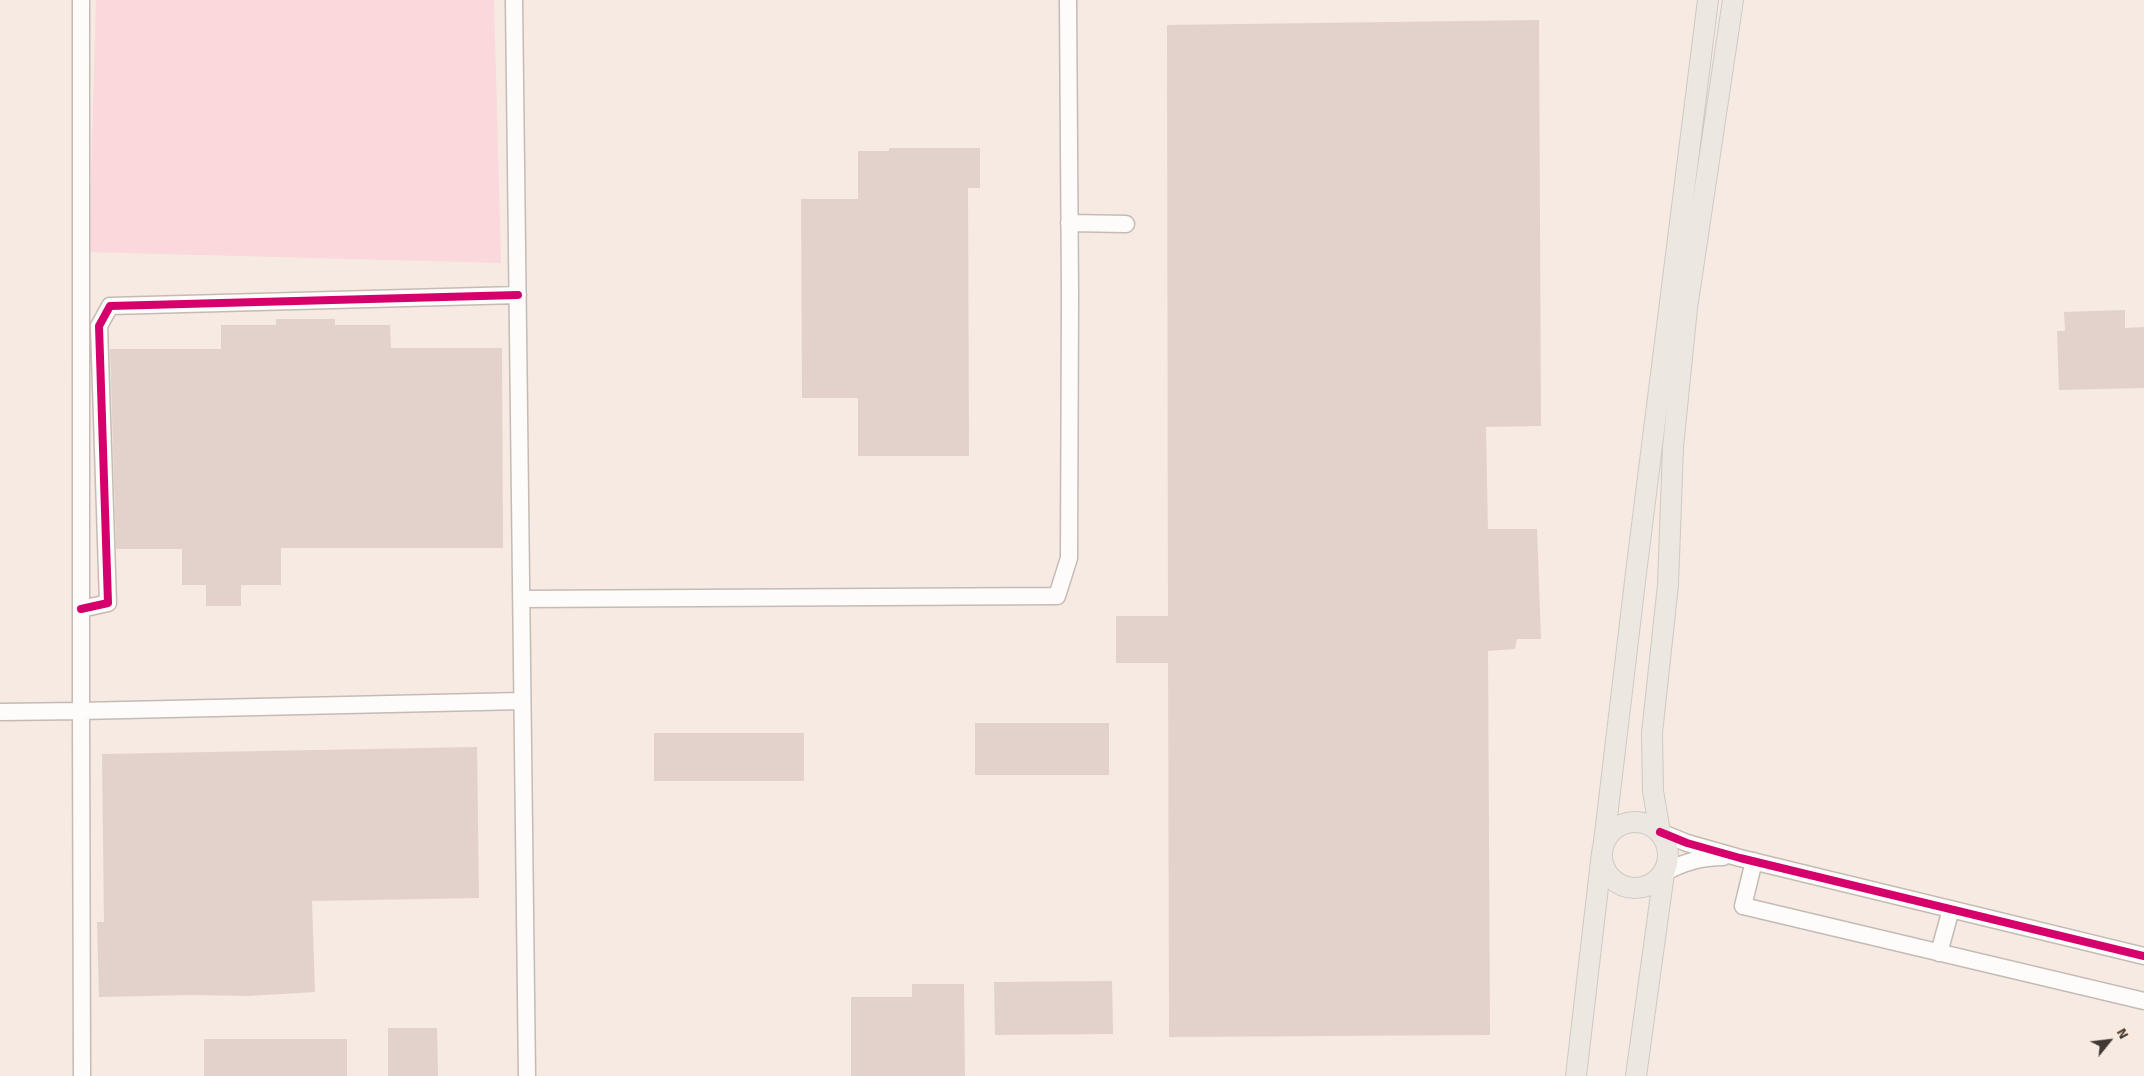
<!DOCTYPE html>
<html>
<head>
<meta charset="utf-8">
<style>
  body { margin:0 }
  #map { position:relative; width:2144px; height:1076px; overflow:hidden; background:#f6eae2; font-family:Signika,sans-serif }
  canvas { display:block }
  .north { position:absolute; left:2084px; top:1016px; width:50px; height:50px; -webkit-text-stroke:4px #fee8da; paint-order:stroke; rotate:61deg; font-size:14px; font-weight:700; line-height:20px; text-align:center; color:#413933 }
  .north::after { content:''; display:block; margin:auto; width:18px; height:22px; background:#413933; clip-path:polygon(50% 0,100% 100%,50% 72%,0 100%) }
</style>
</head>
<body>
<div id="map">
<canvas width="2144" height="1076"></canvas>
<div class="north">N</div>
</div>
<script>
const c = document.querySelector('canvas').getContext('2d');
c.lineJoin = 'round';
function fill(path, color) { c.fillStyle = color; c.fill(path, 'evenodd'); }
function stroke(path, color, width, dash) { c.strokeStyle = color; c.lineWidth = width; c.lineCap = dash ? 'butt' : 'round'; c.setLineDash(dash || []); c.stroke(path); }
const green = new Path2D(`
  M96 0H494L501 263 89 252Z`);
const building = new Path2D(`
  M1539 20 1541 426 1486 427 1488 529H1537L1541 639H1517L1515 649 1488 651 1490 1035 1169 1037 1168 663H1116V616H1168L1167 25Z
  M889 148H980V188H968L969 456H858V398H802L801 199H858V151H889Z
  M2125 310V328L2144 327V388L2059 390 2057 331H2065L2064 312Z
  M276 319H335V325H390L391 348H502L503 548H281V585H241V606H206V585H182V549H116L110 349H221V325H276Z
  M975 723H1109V775H975Z
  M654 733H804V781H654Z
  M477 747 479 898 312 901 315 992 248 996 192 995 99 997 97 922H104L102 754Z
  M1112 981 1113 1034 995 1035 994 982Z
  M912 984H964L965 1076H851V997H912Z
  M388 1028H437L438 1076H388Z
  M204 1039H347V1076H204Z`);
const minor = new Path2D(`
  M514 0 527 1076
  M1069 223 1126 224
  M521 599 1057 596 1069 558 1070 294 1068 0
  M81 609 108 603 99 326 110 306 518 295
  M0 712 81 711V0
  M1660 832 1687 843 1740 858 2144 956
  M1754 861 1743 906 2144 1001
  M1664 873C1683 862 1701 857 1723 857
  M1939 953 1951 909
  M82 1076 81 711 522 701`);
const major = new Path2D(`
  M1602 855a33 33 0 1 1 66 0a33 33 0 1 1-66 0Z
  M1660 832 1653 791 1652 733 1668 585 1673 447 1687 308 1733 0
  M1604 842 1636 573 1708 0
  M1576 1076 1602 853
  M1636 1076 1664 873`);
const cycleway = new Path2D(`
  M81 609 108 603 99 326 110 306 518 295
  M1660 832 1687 843 1740 858 2144 956`);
fill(green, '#fad8db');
fill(building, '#e3d2cc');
stroke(minor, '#c4bbb5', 19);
stroke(major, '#cec9c4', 22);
stroke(minor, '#fefcfb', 16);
stroke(major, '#ece7e0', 20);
stroke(cycleway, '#d6006c', 8);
</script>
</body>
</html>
